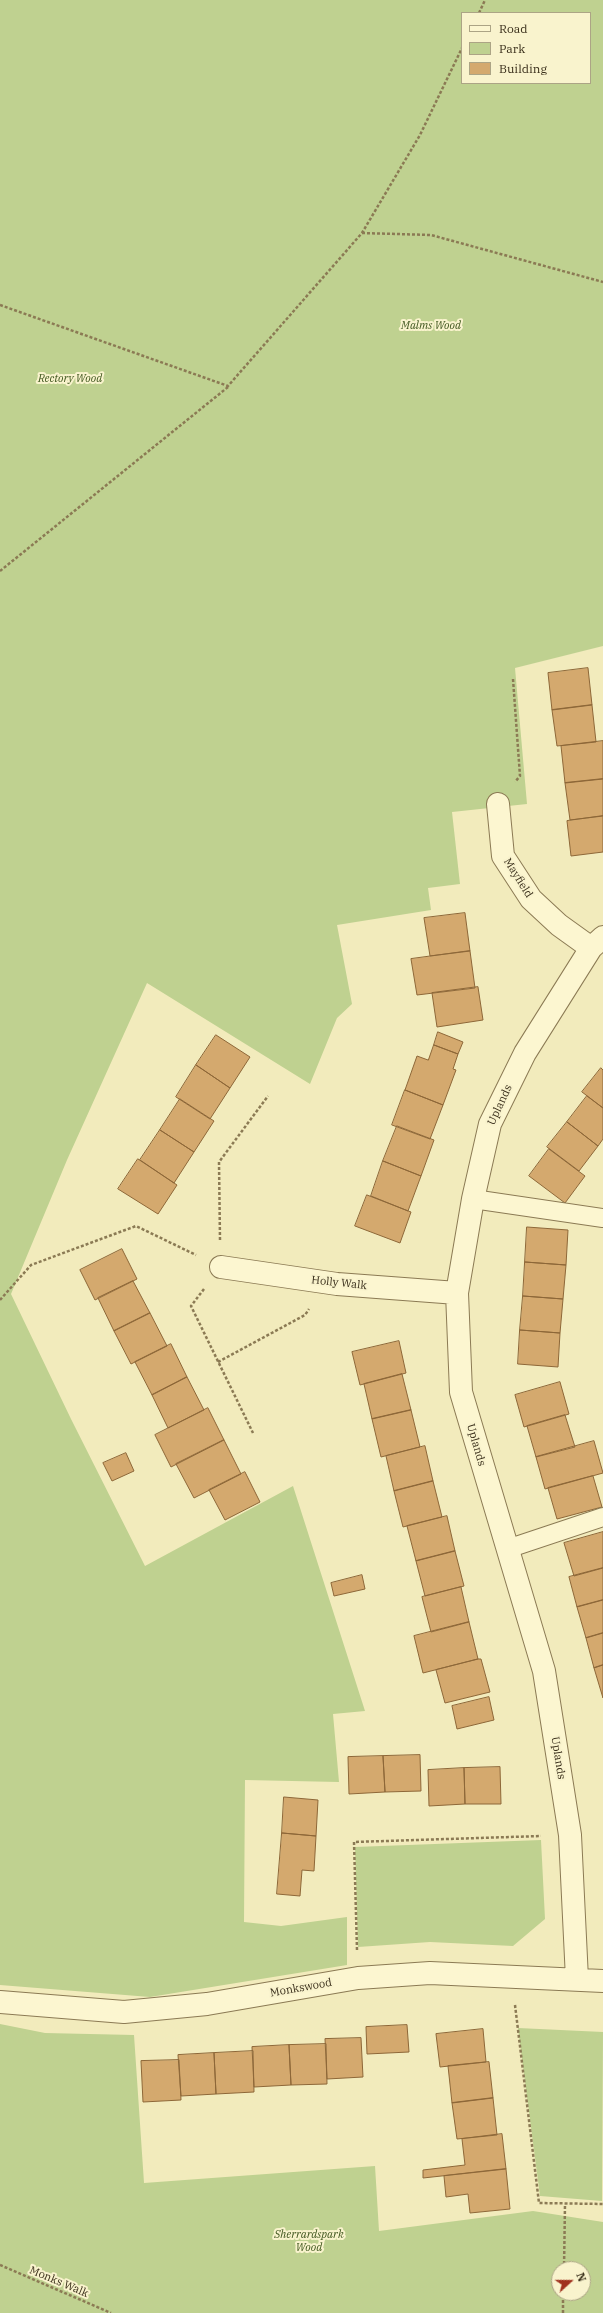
<!DOCTYPE html>
<html>
<head>
<meta charset="utf-8">
<style>
  body { margin:0 }
  #map { position:relative; width:603px; height:2313px; overflow:hidden; background:#f2ebbc; font-family:"IBM Plex Serif",serif }
  canvas { display:block }
  .legend { position:absolute; left:461px; top:12px; width:130px; height:72px; box-sizing:border-box; background:#f9f3cd; border:1px solid #aca485; margin:0; padding:5px 7px; list-style:none; font-size:12px; color:#392e1a }
  .legend li { display:flex; align-items:center; gap:8px; height:20px }
  .legend b { width:20px; border:1px solid #aca485 }
  .north { position:absolute; left:551px; top:2261px; width:40px; height:40px; box-sizing:border-box; background:#f9f3cd; border:1px solid #aca485; border-radius:50%; rotate:69deg; font-size:11px; font-weight:700; line-height:16px; text-align:center; color:#392e1a }
  .north::after { content:''; display:block; margin:auto; width:14px; height:18px; background:#a0321e; clip-path:polygon(50% 0,100% 100%,50% 72%,0 100%) }
</style>
</head>
<body>
<div id="map">
<canvas width="603" height="2313"></canvas>
<ul class="legend">
<li><b style="height:5px;background:#fcf6d0"></b>Road</li>
<li><b style="height:11px;background:#bfd190"></b>Park</li>
<li><b style="height:11px;background:#d4a96e"></b>Building</li>
</ul>
<div class="north">N</div>
</div>
<script>
const c = document.querySelector('canvas').getContext('2d');
c.lineJoin = 'round';
function fill(path, color) { c.fillStyle = color; c.fill(path, 'evenodd'); }
function stroke(path, color, width, dash) { c.strokeStyle = color; c.lineWidth = width; c.lineCap = dash ? 'butt' : 'round'; c.setLineDash(dash || []); c.stroke(path); }
function write(font, color, halo, rows, align = 'center') {
  c.font = font + ' "IBM Plex Serif",serif'; c.lineWidth = 4; c.setLineDash([]); c.textBaseline = 'middle'; c.strokeStyle = halo; c.fillStyle = color; for (const [text, x, y, turn = 0] of rows) {
    c.save(); c.translate(x, y); c.rotate((+turn || 0) * Math.PI / 180); c.textAlign = isNaN(turn) ? turn : align; if (halo) c.strokeText(text, 0, 0); c.fillText(text, 0, 0); c.restore();
  }
}
const green = new Path2D(`
  M0 0H603V646L515 668 527 804 452 812 460 884 428 888 431 910 337 925 352 1004 337 1018 310 1084 147 983 67 1160 11 1294 71 1419 145 1566 293 1486 365 1711 333 1714 339 1782 245 1780 244 1922 281 1926 347 1917V1965L150 1997 0 1985ZM462 13H590V83H462Z
  M541 1840 545 1919 513 1946 430 1942 358 1947 355 1847Z
  M0 2024 45 2033 134 2035 144 2183 375 2166 379 2231 533 2211 603 2222V2313H0ZM559 2269H583V2293H559Z
  M518 2028 603 2032 602 2201 540 2196Z`);
const building = new Path2D(`
  M588 668 592 705 552 710 548 673Z
  M592 705 596 742 557 746 552 710Z
  M603 741V779L565 783 561 746Z
  M603 779V816L570 820 565 783Z
  M603 816V852L571 856 567 821Z
  M465 913 470 951 430 956 424 918Z
  M470 951 475 988 417 995 411 959Z
  M478 987 483 1020 437 1027 432 993Z
  M438 1032 463 1042 458 1054 434 1045Z
  M216 1035 250 1057 230 1088 196 1065Z
  M434 1045 458 1054 453 1069 456 1070 443 1105 405 1090 417 1056 428 1060Z
  M196 1065 230 1088 210 1119 176 1097Z
  M601 1068 603 1070V1108L582 1092Z
  M405 1090 443 1105 430 1139 392 1125Z
  M587 1096 603 1108V1139L598 1146 567 1122Z
  M180 1099 214 1121 194 1152 160 1130Z
  M567 1122 598 1146 579 1171 547 1147Z
  M397 1126 434 1140 421 1176 383 1161Z
  M160 1130 194 1152 174 1183 140 1160Z
  M549 1149 585 1176 565 1203 529 1176Z
  M138 1159 177 1185 158 1214 118 1189Z
  M383 1161 421 1176 408 1211 371 1196Z
  M367 1195 411 1212 400 1243 355 1226Z
  M527 1227 568 1230 566 1265 525 1262Z
  M122 1249 137 1279 95 1300 80 1270Z
  M525 1262 566 1265 563 1299 523 1296Z
  M133 1281 150 1313 114 1331 98 1298Z
  M523 1296 563 1299 560 1333 520 1330Z
  M150 1313 167 1346 131 1364 114 1331Z
  M520 1330 560 1333 558 1367 518 1364Z
  M399 1341 406 1373 360 1385 352 1352Z
  M171 1344 187 1377 152 1395 135 1362Z
  M402 1374 411 1410 372 1419 364 1384Z
  M187 1377 204 1410 168 1428 152 1395Z
  M560 1382 569 1414 524 1427 515 1395Z
  M208 1408 224 1440 171 1467 155 1435Z
  M411 1410 420 1447 381 1457 372 1419Z
  M565 1415 575 1447 536 1457 527 1426Z
  M224 1440 241 1474 194 1498 176 1464Z
  M594 1441 603 1473 545 1489 536 1457Z
  M425 1446 433 1481 394 1491 386 1456Z
  M126 1453 134 1471 112 1481 103 1463Z
  M245 1472 260 1502 225 1520 209 1490Z
  M593 1476 602 1507 557 1519 548 1488Z
  M433 1481 442 1517 403 1527 394 1491Z
  M447 1516 455 1551 416 1561 407 1526Z
  M603 1532V1568L574 1576 564 1543Z
  M455 1551 464 1586 425 1596 416 1561Z
  M603 1568V1600L577 1607 569 1577Z
  M362 1575 365 1589 334 1596 331 1583Z
  M461 1587 469 1622 431 1632 422 1597Z
  M603 1600V1633L586 1638 577 1607Z
  M469 1622 478 1659 423 1673 414 1636Z
  M603 1633V1665L594 1668 586 1638Z
  M478 1659H481L490 1692 445 1703 436 1670Z
  M603 1665V1698L594 1668Z
  M489 1697 494 1720 457 1729 452 1706Z
  M420 1755 421 1791 385 1792 383 1756Z
  M383 1756 385 1792 349 1794 348 1757Z
  M500 1767 501 1804H465L464 1768Z
  M464 1768 465 1804 429 1806 428 1770Z
  M284 1797 318 1800 316 1836 282 1833Z
  M282 1833 316 1836 314 1871 302 1870 300 1896 277 1894Z
  M407 2025 409 2052 367 2054 366 2027Z
  M483 2029 486 2062 440 2067 436 2034Z
  M361 2038 363 2077 327 2079 325 2039Z
  M326 2044 327 2084 291 2085 289 2045Z
  M289 2045 291 2085 254 2087 252 2047Z
  M253 2051 254 2092 216 2094 214 2053Z
  M214 2053 216 2094 181 2096 178 2055Z
  M179 2060 181 2100 143 2102 141 2061Z
  M489 2062 493 2098 452 2103 448 2066Z
  M493 2098 497 2135 457 2139 452 2103Z
  M502 2134 506 2169 423 2178V2170L465 2165 462 2139Z
  M506 2169 510 2209 470 2213 468 2194 446 2197 444 2176Z`);
const path = new Path2D(`
  M479 13 485 0
  M362 233 431 235 603 282
  M0 305 228 386 362 233 420 135 462 48
  M0 571 228 387
  M513 679 520 776 515 782
  M220 1240 219 1162 268 1096
  M204 1289 191 1306 253 1433
  M0 1300 31 1265 136 1226 196 1255
  M218 1362 305 1315 309 1309
  M357 1950 354 1842 541 1836
  M515 2005 539 2203 603 2204
  M0 2265 111 2313
  M564 2269 565 2204
  M563 2313V2293`);
const lane = new Path2D(`
  M473 1199 603 1218
  M507 1549 603 1517`);
const street = new Path2D(`
  M498 804 503 856 531 899 559 925 591 948
  M221 1267 337 1284 457 1293
  M577 1979 570 1835 544 1671 461 1392 457 1293 473 1199 490 1124 525 1053 591 948 603 937
  M0 2002 124 2012 207 2004 358 1978 430 1973 603 1981`);
const parkNames = [
  ["Malms Wood",431,326],
  ["Rectory Wood",70,379],
  ["Sherrardspark",309,2235],
  ["Wood",309,2248]
];
const streetNames = [
  ["Mayfield",518,878,58],
  ["Uplands",500,1105,-65],
  ["Holly Walk",339,1283,6],
  ["Uplands",476,1445,74],
  ["Uplands",558,1758,81],
  ["Monkswood",301,1988,-10],
  ["Monks Walk",59,2282,23]
];
fill(green, '#bfd190');
fill(building, '#d4a96e');
stroke(building, '#8d6738', 1);
stroke(lane, '#8b7a54', 20);
stroke(street, '#8b7a54', 24);
stroke(path, '#8b7a54', 2.5, [3, 2]);
stroke(lane, '#fcf6d0', 18);
stroke(street, '#fcf6d0', 22);
write('italic 11px', '#40571f', '#f9f3cd', parkNames);
write('11px', '#392e1a', '#f9f3cd', streetNames);
</script>
</body>
</html>
